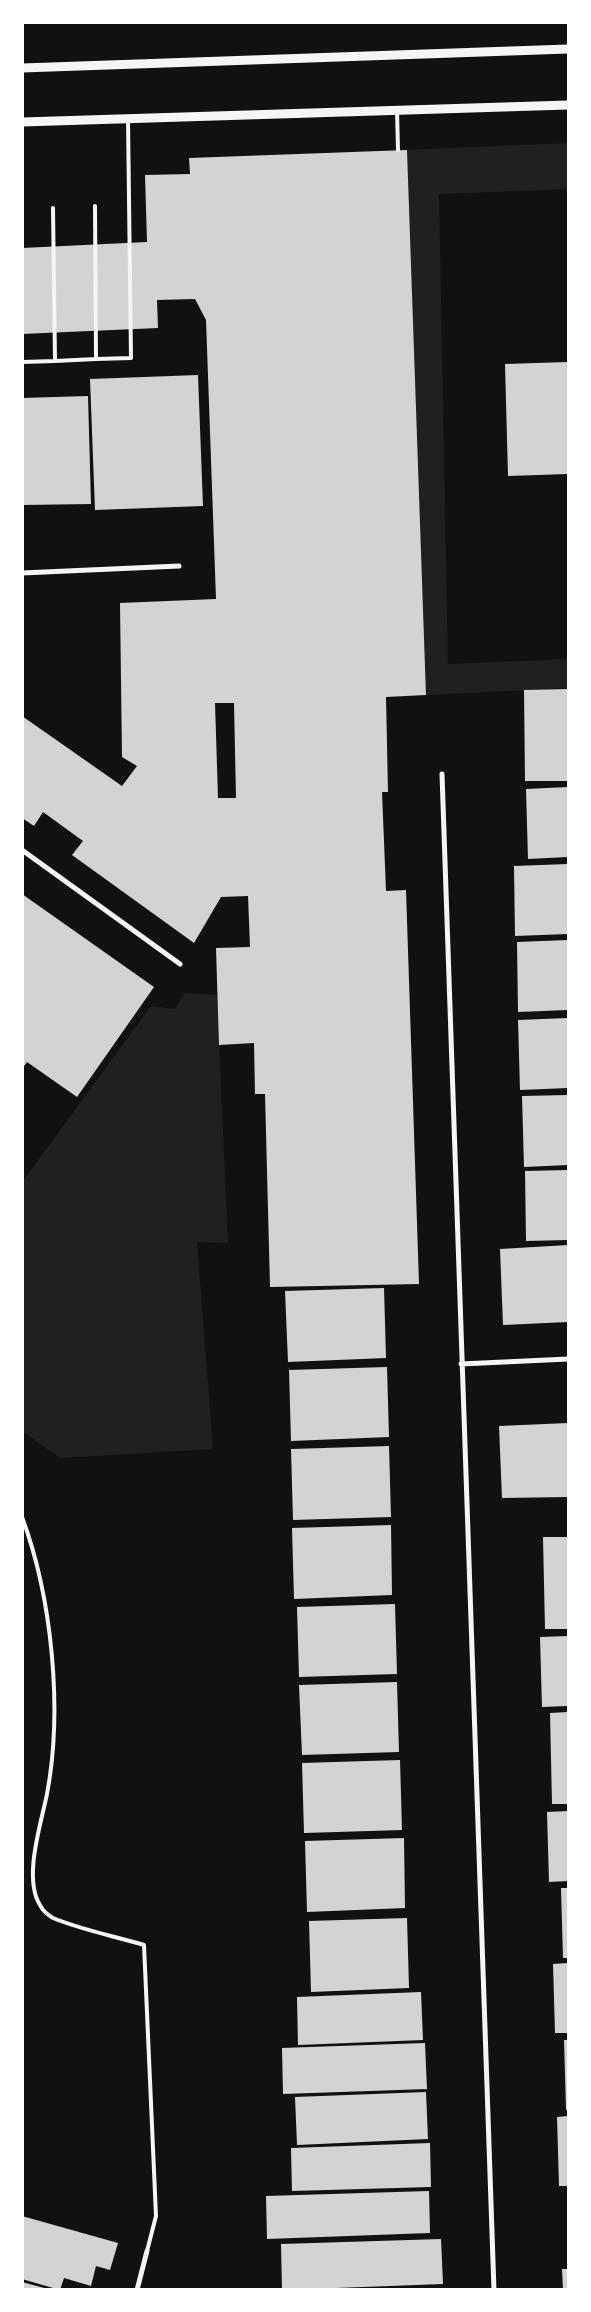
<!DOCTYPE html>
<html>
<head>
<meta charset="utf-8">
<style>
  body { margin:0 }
  #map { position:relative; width:591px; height:2312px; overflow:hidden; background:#111; font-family:Mulish,sans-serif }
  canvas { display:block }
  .frame { position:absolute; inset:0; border:24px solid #fff; pointer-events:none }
</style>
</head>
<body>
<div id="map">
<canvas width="591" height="2312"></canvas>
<div class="frame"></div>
</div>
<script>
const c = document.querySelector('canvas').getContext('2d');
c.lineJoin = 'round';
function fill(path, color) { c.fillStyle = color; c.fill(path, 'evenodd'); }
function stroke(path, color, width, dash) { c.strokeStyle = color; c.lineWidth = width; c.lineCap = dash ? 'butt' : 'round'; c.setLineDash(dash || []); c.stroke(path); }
const green = new Path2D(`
  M568 143V189L439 194 448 664 568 659V688L426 695 407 150Z
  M185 993 217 995 228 1243 197 1242 213 1449 60 1458 23 1432V1181L151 1006 175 1009Z`);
const building = new Path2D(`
  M407 150 426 695 386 697 388 792H382L386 891 406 890 419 1284 270 1287 265 1094H255L254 1043 219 1045 216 948 250 947 248 896 221 897 194 943 72 855 83 841 43 812 34 826 22 818V716L122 786 137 766 122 757 120 603 216 599 206 320 195 299 157 300 158 328 22 334V248L147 242 145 175 190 174 189 158ZM215 703H234L236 798H218Z
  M568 362V474L508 476 505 364Z
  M198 375 203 506 95 510 90 379Z
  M88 396 91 504 22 505V398Z
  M568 689V781H525L524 690Z
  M568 787V857L528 859 526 789Z
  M568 864V934L515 936 514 866Z
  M22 894 154 987 77 1097 27 1062 22 1069Z
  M568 940V1010L518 1012 517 942Z
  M568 1018V1088L520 1090 518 1020Z
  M568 1095V1165L524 1167 522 1096Z
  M568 1170V1240L526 1241 525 1171Z
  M568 1245V1322L503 1325 500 1249Z
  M384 1288 386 1358 288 1362 285 1291Z
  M387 1367 389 1437 291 1441 289 1370Z
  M568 1423V1497L502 1498 499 1426Z
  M389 1446 391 1517 293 1520 291 1449Z
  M391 1525 392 1595 294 1599 292 1528Z
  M543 1537H568V1629H545Z
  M395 1604 397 1674 299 1677 297 1607Z
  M568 1636V1706L542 1707 540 1637Z
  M397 1682 399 1752 302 1755 299 1685Z
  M568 1712V1804H552L550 1713Z
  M400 1760 402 1830 304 1833 302 1763Z
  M568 1811V1881L549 1882 547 1812Z
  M404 1838 405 1908 307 1912 305 1841Z
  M561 1888H568V1958H563Z
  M407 1918 409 1988 311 1992 309 1921Z
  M568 1963V2033H555L553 1964Z
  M421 1992 423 2040 298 2045 297 1997Z
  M564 2040H568V2109L566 2110Z
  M425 2043 427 2089 283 2094 282 2048Z
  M426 2092 428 2139 297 2145 295 2097Z
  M568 2116V2186H559L557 2117Z
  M430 2143 431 2187 292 2191 291 2148Z
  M429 2191 430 2233 267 2239 266 2196Z
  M22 2216 118 2243 110 2270 96 2266 91 2286 64 2278 60 2290 22 2279Z
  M441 2239 443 2284 282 2290 281 2244Z
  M562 2269H568V2290H563Z
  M22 2282 48 2289V2290H22Z`);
const service = new Path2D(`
  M397 110 398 150
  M96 359 131 358 128 119
  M55 361 96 359 95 206
  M22 362 55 361 53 208
  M22 1517C52 1598 63 1709 47 1794 41 1824 23 1878 40 1905 42 1910 49 1916 53 1918 82 1930 114 1936 144 1945L156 2216 147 2251`);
const minor = new Path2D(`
  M22 573 179 566
  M442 774 494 2290
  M22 850 180 964
  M461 1364 568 1359
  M137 2290 147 2251`);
const tertiary = new Path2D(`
  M22 68 568 49
  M22 122 568 105`);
fill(green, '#202020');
fill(building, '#d3d3d3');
stroke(service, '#f5f5f5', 4);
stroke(minor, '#f5f5f5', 5);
stroke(tertiary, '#f5f5f5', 9);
</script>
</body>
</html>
